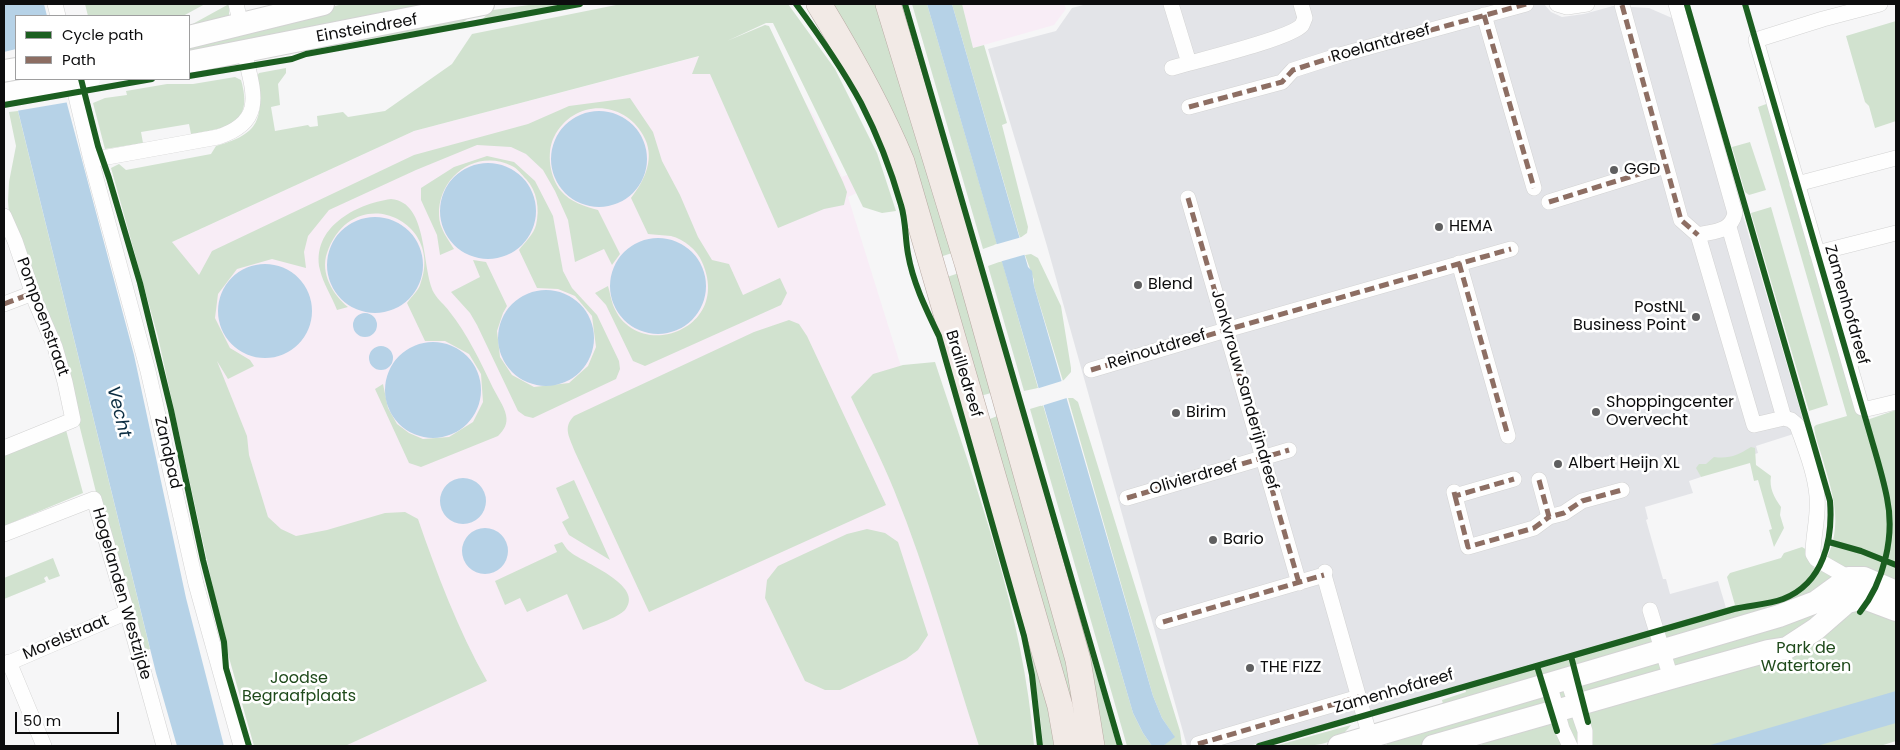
<!DOCTYPE html>
<html>
<head>
<meta charset="utf-8">
<style>
  body { margin:0 }
  #map { position:relative; width:1900px; height:750px; overflow:hidden; background:#f6f6f7; font-family:Poppins,sans-serif }
  canvas { display:block }
  .frame { position:absolute; inset:0; border:5px solid #0d0d0e; pointer-events:none }
  .legend { position:absolute; left:15px; top:15px; width:175px; height:65px; box-sizing:border-box; background:#fff; border:1px solid #9e9e9f; margin:0; padding:6px 9px; list-style:none; font-size:15px; color:#0d0d0e }
  .legend li { display:flex; align-items:center; gap:10px; height:25px }
  .legend b { width:25px; border:1px solid #9e9e9f }
  .scale { position:absolute; left:15px; top:712px; width:104px; height:22px; box-sizing:border-box; border:2px solid #0d0d0e; border-top:0; padding-left:6px; font-size:15px; line-height:18px; white-space:nowrap; color:#0d0d0e; -webkit-text-stroke:4px #fff; paint-order:stroke }
</style>
</head>
<body>
<div id="map">
<canvas width="1900" height="750"></canvas>
<div class="frame"></div>
<ul class="legend">
<li><b style="height:6px;background:#1b5e20"></b>Cycle path</li>
<li><b style="height:6px;background:#8d6e63"></b>Path</li>
</ul>
<div class="scale">50 m</div>
</div>
<script>
const c = document.querySelector('canvas').getContext('2d');
c.lineJoin = 'round';
function fill(path, color) { c.fillStyle = color; c.fill(path, 'evenodd'); }
function stroke(path, color, width, dash) { c.strokeStyle = color; c.lineWidth = width; c.lineCap = dash ? 'butt' : 'round'; c.setLineDash(dash || []); c.stroke(path); }
function write(font, color, halo, rows, align = 'center') {
  c.font = font + ' Poppins,sans-serif'; c.lineWidth = 5; c.setLineDash([]); c.textBaseline = 'middle'; c.strokeStyle = halo; c.fillStyle = color; for (const [text, x, y, turn = 0] of rows) {
    c.save(); c.translate(x, y); c.rotate((+turn || 0) * Math.PI / 180); c.textAlign = isNaN(turn) ? turn : align; if (halo) c.strokeText(text, 0, 0); c.fillText(text, 0, 0); c.restore();
  }
}
const built = new Path2D(`
  M1087 4H1544L1551 12 1562 17 1584 14 1613 6 1649 8 1672 18 1684 15 1806 430 1756 446 1758 453 1699 472 1701 477 1689 481 1693 493 1645 507 1648 519 1646 520 1663 579H1666L1670 594 1718 581 1726 608 1249 746H1187L1047 246 988 49 1056 31 1072 8Z`);
const industrial = new Path2D(`
  M962 4H1064L1066 9 1054 25 973 48Z
  M700 56 790 79 814 116 842 177 852 173 861 191 848 197 1017 738 1016 746H297L276 641 172 242 414 131Z`);
const green = new Path2D(`
  M85 4H205L183 16H88Z
  M229 4V17L189 26Z
  M343 4H449L189 56V41L241 30Z
  M536 4H569L482 20 489 12 493 10Z
  M621 4H788L835 69 877 153 896 211 882 213 863 207 773 23H766L727 41 765 25 769 26 843 182 847 192 844 205 824 209 778 228 710 74H692L699 56 414 131 172 242 199 275 212 251 414 155 528 124 569 106 630 98 653 132 662 161 680 195 698 237 712 260 729 264 743 295 780 278 787 293 781 305 645 366 633 361 606 305 595 293 608 286C610 293 611 299 613 305 636 364 733 330 702 262 697 250 684 239 671 236 663 235 655 235 648 234L631 198C645 180 656 157 643 135 623 99 573 99 554 137 546 153 550 178 561 191 570 202 586 207 598 210L620 254 612 265 604 249 575 262 568 220 555 191 543 170 526 154 511 147 477 145 416 170 329 210 308 236 304 252 306 268 272 259 237 269 218 294 215 318 230 348 250 360 254 366 228 379 217 361 247 436 249 455 268 517 281 529 296 536 327 530 385 513 405 512 418 519C437 574 458 630 487 681L345 746H254L226 647 158 337 111 168 119 164 126 170 211 154 216 146C260 134 264 119 257 76L259 73 286 68V73L278 84 280 105 271 107 275 131 308 125 310 127 318 126 317 116 343 112 348 117 385 111 452 64 472 34Z
  M828 4H878L958 251 940 257Z
  M912 4H927L997 244 983 249Z
  M952 4H962L973 48 984 45 1007 123 1002 125 1028 227 1027 233 1020 238Z
  M471 15 463 23 294 52Z
  M1896 21V121L1875 128 1869 106 1865 102 1846 36Z
  M235 77 241 80C254 125 227 128 191 134L189 124 141 132 143 143 105 149 93 103 105 98 127 95 126 91 167 84H193Z
  M1769 103 1864 421 1896 410V741L1880 746H1482L1477 729 1418 746H1387L1386 742 1443 704 1442 700 1466 692 1464 684 1735 605 1727 577 1730 573 1781 558 1784 553 1802 547 1807 550 1813 567 1820 572C1845 528 1835 502 1822 457 1819 447 1815 437 1814 427L1816 425 1847 416 1758 107Z
  M18 111 150 649 144 651 97 496 78 420 32 276 9 214 8 201 9 182 16 146 9 112Z
  M1750 142 1766 190 1749 195 1745 192 1732 147Z
  M487 156 514 162 535 181 553 216 563 271 572 288 597 315 619 361 620 369 616 379 533 418 525 416 518 411 477 325 470 313 451 292 480 277 473 260 486 262 507 306 503 313 497 331 500 357 512 375 534 387 569 383 588 366 596 347 592 316 575 296 558 289 537 288 519 250C524 243 534 234 536 225 540 209 537 191 526 179 522 175 517 168 512 166 476 148 438 177 439 215 439 228 448 239 454 249L440 255 437 235 421 200V188L454 167Z
  M391 199C429 202 421 268 434 293 438 300 445 305 449 311 468 335 480 361 493 388 497 396 504 406 506 415 508 424 504 430 498 436L421 467 409 463 375 389 383 384 388 408 397 424 409 433 423 439 449 437 473 422 483 402 481 374 469 354 445 341H425L407 303C411 297 418 291 420 285 446 220 353 179 327 253 320 273 333 295 348 307L337 310C332 297 323 283 320 270 311 228 355 204 391 199Z
  M1771 207 1828 405 1809 411 1751 213Z
  M1031 254 1038 258 1061 306 1071 368V372L1063 381 1034 286V280L1025 255Z
  M1002 261 1038 388 1024 391 988 266Z
  M959 273 995 392 980 396 944 278Z
  M789 320 799 324 807 336 886 505 649 612 575 452C570 438 562 428 574 416L754 332Z
  M935 362C976 487 1024 615 1034 746H979C951 661 928 573 894 490 881 458 865 427 851 397L873 374 903 365Z
  M1068 398H1073L1078 402 1180 731 1182 746H1163L1174 736 1162 718 1153 696Z
  M1043 405 1133 713 1143 733 1152 746H1127L1030 409Z
  M1000 415 1057 611 1085 746H1077L1062 668 1049 637 987 420Z
  M1022 417 1117 746H1100Z
  M66 430 83 493 4 526V455Z
  M1751 447 1755 448 1756 465 1771 476C1769 488 1774 497 1781 507L1780 515 1784 528 1774 547 1769 530 1772 529 1758 480 1754 481 1750 463 1701 477 1696 468 1699 464H1706L1714 457C1730 459 1738 455 1751 447Z
  M574 480 610 560 569 535 562 522 569 518 556 488Z
  M867 529 885 533 898 542 928 635 918 650 906 659 840 690H825L805 681 765 598 767 580 778 566 847 534Z
  M562 542C564 544 566 549 569 551 581 562 646 585 625 610 617 618 593 626 583 630L567 594 527 612 520 598 505 605 495 581 557 552 554 545Z
  M53 558 60 576 49 580 47 576 44 578 46 582 4 599V578Z
  M1010 573 1046 698 1055 746H1043C1039 687 1024 630 1010 573Z
  M1351 725C1334 750 1301 746 1275 746Z`);
const water = new Path2D(`
  M4 4H44L47 16H16V79L66 100 134 355 186 598 224 746H177L156 673 11 82 4 49Z
  M927 4H952L1028 267 1032 271 1034 286 1153 696 1162 718 1175 737 1163 746H1152L1143 733 1133 713Z
  M551 159a48 48 0 1 1 96 0a48 48 0 1 1-96 0Z
  M440 211a48 48 0 1 1 96 0a48 48 0 1 1-96 0Z
  M327 265a48 48 0 1 1 96 0a48 48 0 1 1-96 0Z
  M610 286a48 48 0 1 1 96 0a48 48 0 1 1-96 0Z
  M218 311a47 47 0 1 1 94 0a47 47 0 1 1-94 0Z
  M498 338a48 48 0 1 1 96 0a48 48 0 1 1-96 0Z
  M353 325a12 12 0 1 1 24 0a12 12 0 1 1-24 0Z
  M385 390a48 48 0 1 1 96 0a48 48 0 1 1-96 0Z
  M369 358a12 12 0 1 1 24 0a12 12 0 1 1-24 0Z
  M440 501a23 23 0 1 1 46 0a23 23 0 1 1-46 0Z
  M462 551a23 23 0 1 1 46 0a23 23 0 1 1-46 0Z
  M1896 691V723L1817 746H1707Z`);
const pier = new Path2D(`
  M16 49V79H63L69 102 16 111 4 60V52Z
  M1022 237 1027 254 999 262 994 245Z
  M1065 380 1070 397 1041 406 1036 389Z`);
const street = new Path2D(`
  M55 4 58 16
  M236 4 241 25
  M1171 4 1189 63
  M1557 4 1567 7 1587 4
  M1676 4 1735 213C1731 232 1715 231 1698 235L1754 425 1784 418
  M1880 4 1823 19 1756 40 1862 408 1867 409 1896 402
  M1622 5 1681 220 1698 235
  M1484 15 1534 188
  M1172 68C1195 61 1290 39 1302 25 1303 23 1304 20 1305 18L1301 4
  M72 79 91 160 148 371 196 584 241 746
  M1189 107 1282 82 1293 70 1340 55 1526 4
  M91 160 218 137C267 121 253 91 244 51
  M1797 184 1896 158
  M1188 198 1299 583
  M1549 202 1665 166
  M4 216 15 241 36 303 55 347 65 382 73 420 4 448
  M1729 227 1784 418 1791 420 1797 425C1805 448 1815 472 1817 496 1819 516 1813 534 1813 554L1816 559 1849 578
  M1817 253 1896 233
  M1459 263 1508 436
  M4 304 33 293
  M1091 370 1226 330 1511 249
  M1539 480 1549 517 1564 513 1582 501 1622 490
  M1454 492 1455 496 1514 479
  M1455 496 1468 547 1534 528 1549 517
  M1127 498 1289 450
  M4 534 94 499 127 612 164 746
  M1325 572 1324 575 1372 744
  M1650 610 1671 678
  M1163 622 1324 575
  M9 662 44 746
  M4 665 127 612
  M1567 678 1585 731V746
  M1549 683 1562 729 1570 746
  M1198 744 1359 697`);
const secondary = new Path2D(`
  M189 37 323 4
  M189 62 483 4
  M4 71 16 69
  M1849 578H1864L1896 592
  M1853 588 1864 598 1896 610
  M1339 746 1779 616 1816 602 1849 578
  M1433 746 1671 678 1768 651 1787 648 1816 629 1847 602 1864 598`);
const primary = new Path2D(`
  M819 4C850 55 879 106 902 162L1060 706 1067 746
  M888 4 967 263 1078 660 1092 746`);
const secondaryBridge = new Path2D(`
  M4 94 89 79`);
const quiet = new Path2D(`
  M1622 5 1681 220 1698 235
  M1484 15 1534 188
  M1189 107 1282 82 1293 70 1340 55 1526 4
  M1188 198 1299 583
  M1549 202 1665 166
  M1459 263 1508 436
  M4 304 33 293
  M1091 370 1226 330 1511 249
  M1539 480 1549 517 1564 513 1582 501 1622 490
  M1454 492 1455 496 1514 479
  M1455 496 1468 547 1534 528 1549 517
  M1127 498 1289 450
  M1163 622 1324 575
  M1198 744 1359 697`);
const cycleway = new Path2D(`
  M796 4C819 35 842 68 861 103 877 134 891 170 901 205 906 221 905 238 908 254 913 283 926 309 939 336L1024 636 1032 675 1040 746
  M905 4 1120 746
  M1745 4 1870 434C1876 455 1883 477 1887 498 1895 536 1884 582 1860 612
  M189 76 292 59 306 54 580 4
  M81 79 98 146 109 178 140 283 171 410 203 560 224 642 226 668 249 746
  M4 105 152 79
  M1829 542 1861 551 1896 565
  M1571 656 1588 722
  M1537 666 1557 731
  M1259 746 1734 609C1750 605 1767 605 1783 599 1824 583 1833 539 1830 501L1687 5`);
const markers = [
  [1614,170,5,"#5f5f60"],
  [1439,227,5,"#5f5f60"],
  [1138,285,5,"#5f5f60"],
  [1696,317,5,"#5f5f60"],
  [1596,412,5,"#5f5f60"],
  [1176,413,5,"#5f5f60"],
  [1558,464,5,"#5f5f60"],
  [1213,540,5,"#5f5f60"],
  [1250,668,5,"#5f5f60"]
];
const streetNames = [
  ["Einsteindreef",367,29,-10],
  ["Roelantdreef",1381,44,-16],
  ["Zamenhofdreef",1846,305,74],
  ["Pompoenstraat",42,317,70],
  ["Reinoutdreef",1157,350,-17],
  ["Brailledreef",963,374,73],
  ["Jonkvrouw Sanderijndreef",1244,390,74],
  ["Zandpad",167,453,77],
  ["Olivierdreef",1194,478,-16],
  ["Hogelanden Westzijde",121,594,74],
  ["Morelstraat",66,638,-23],
  ["Zamenhofdreef",1394,692,-16]
];
const poiNames = [
  ["GGD",1624,170],
  ["HEMA",1449,227],
  ["Blend",1148,285],
  ["PostNL",1686,308,"right"],
  ["Business Point",1686,326,"right"],
  ["Shoppingcenter",1606,403],
  ["Overvecht",1606,421],
  ["Birim",1186,413],
  ["Albert Heijn XL",1568,464],
  ["Bario",1223,540],
  ["THE FIZZ",1260,668]
];
const parkNames = [
  ["Park de",1806,649],
  ["Watertoren",1806,667],
  ["Joodse",299,679],
  ["Begraafplaats",299,697]
];
const waterNames = [
  ["Vecht",118,412,76]
];
fill(built, '#e3e4e8');
fill(industrial, '#f8edf6');
fill(green, '#d1e2cf');
fill(water, '#b6d2e7');
fill(pier, '#f6f6f7');
stroke(street, '#d3d3d3', 16);
stroke(secondary, '#d3d3d3', 24);
stroke(primary, '#b8aaa3', 26);
stroke(street, '#fefefe', 15);
stroke(secondary, '#fefefe', 22);
stroke(primary, '#f2eae6', 25);
stroke(secondaryBridge, '#d3d3d3', 24, []);
stroke(secondaryBridge, '#fefefe', 22);
stroke(quiet, '#8d6e63', 5, [10, 5]);
stroke(cycleway, '#1b5e20', 6);
for (const [x, y, r, color] of markers) { const dot = new Path2D(); dot.arc(x, y, r, 0, 2 * Math.PI); c.fillStyle = color; c.fill(dot); stroke(dot, '#fff', 2); }
write('16px', '#0d0d0e', '#fff', streetNames);
write('16px', '#0d0d0e', '#fff', poiNames, 'left');
write('16px', '#1f4a1b', '#fff', parkNames);
write('italic 18px', '#0b2d42', '#fff', waterNames);
</script>
</body>
</html>
